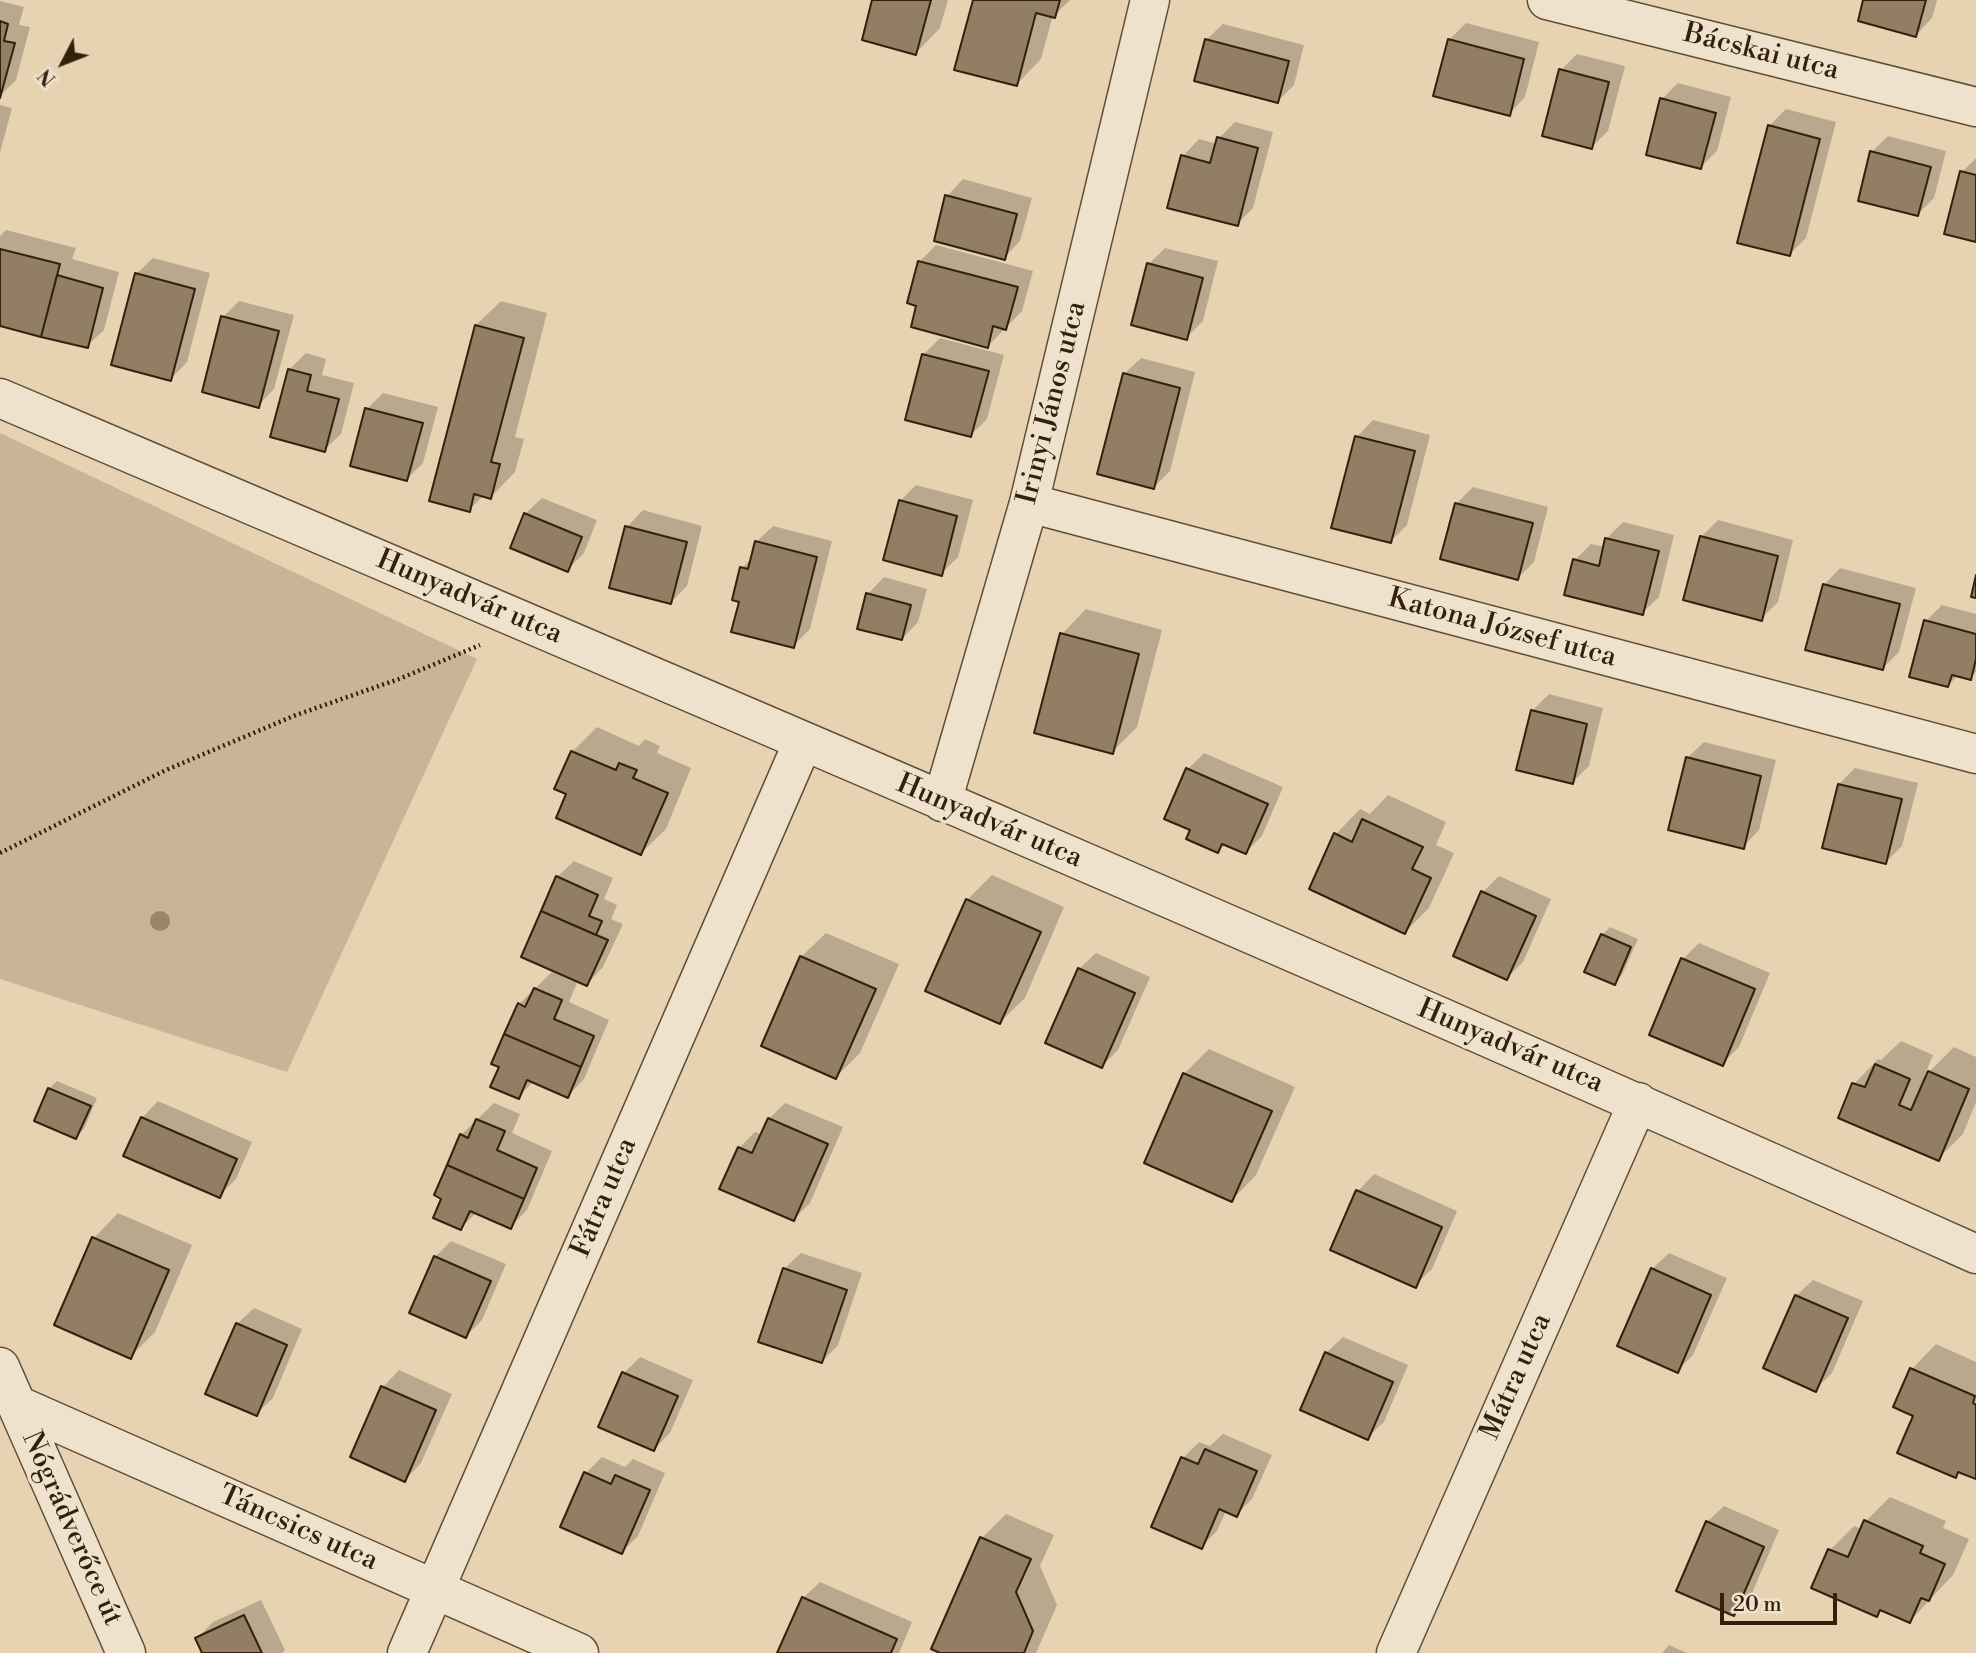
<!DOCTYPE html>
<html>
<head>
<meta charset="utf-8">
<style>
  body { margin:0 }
  #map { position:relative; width:1976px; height:1653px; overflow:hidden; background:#e7d3b2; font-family:"Libre Bodoni",serif }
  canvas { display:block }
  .north { position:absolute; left:28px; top:28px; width:70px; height:70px; -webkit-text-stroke:5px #efe2cd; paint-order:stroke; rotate:228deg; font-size:19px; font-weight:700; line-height:28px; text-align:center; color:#33210e }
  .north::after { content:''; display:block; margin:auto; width:24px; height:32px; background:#33210e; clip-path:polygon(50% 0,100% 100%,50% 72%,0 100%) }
  .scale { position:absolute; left:1720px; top:1593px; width:117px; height:32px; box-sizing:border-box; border:4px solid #33210e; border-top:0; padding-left:9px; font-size:21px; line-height:24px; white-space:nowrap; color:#33210e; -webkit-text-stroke:5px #efe2cd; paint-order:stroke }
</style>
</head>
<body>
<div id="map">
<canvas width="1976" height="1653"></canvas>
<div class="north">N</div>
<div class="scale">20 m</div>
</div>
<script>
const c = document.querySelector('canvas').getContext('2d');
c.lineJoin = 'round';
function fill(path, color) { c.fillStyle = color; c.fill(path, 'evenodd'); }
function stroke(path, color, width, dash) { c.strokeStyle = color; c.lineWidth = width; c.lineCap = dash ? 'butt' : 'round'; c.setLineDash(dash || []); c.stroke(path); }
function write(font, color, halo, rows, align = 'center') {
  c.font = font + ' "Libre Bodoni",serif'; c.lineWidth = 7; c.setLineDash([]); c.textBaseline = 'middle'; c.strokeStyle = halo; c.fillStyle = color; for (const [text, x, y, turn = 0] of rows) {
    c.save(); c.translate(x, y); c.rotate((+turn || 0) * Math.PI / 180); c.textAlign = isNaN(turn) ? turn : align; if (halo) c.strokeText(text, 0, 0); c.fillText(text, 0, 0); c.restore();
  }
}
const green = new Path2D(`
  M0 433 477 659 287 1072 0 979Z`);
const shadow = new Path2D(`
  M874 0H948L940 28 916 53Z
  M974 0H1070L1054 16 1053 15 1041 59 1017 84Z
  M1865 0H1937L1932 18 1916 35Z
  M0 1 24 7 19 25 30 27 16 80 0 96Z
  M1466 23 1539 42 1525 97 1509 114 1450 39Z
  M1223 24 1304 45 1294 85 1277 102 1206 40Z
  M1577 54 1625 66 1608 131 1592 147 1561 70Z
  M1678 83 1731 97 1717 151 1701 167 1662 99Z
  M0 105 12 108 0 153Z
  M1786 109 1836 122 1806 238 1789 255 1769 126Z
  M1235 122 1273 132 1253 208 1237 224 1183 156 1199 139 1217 144 1219 138Z
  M1888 136 1946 151 1934 198 1918 214 1872 152Z
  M1976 158V241L1962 172Z
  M963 179 1032 198 1020 241 1004 258 947 196Z
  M6 230 76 248 72 259 119 272 104 330 87 346 0 324V236Z
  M936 245 1033 271 1022 311 988 346 919 262Z
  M1165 248 1218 261 1203 321 1186 338 1149 264Z
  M153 258 210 273 187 362 171 379 136 274Z
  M239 301 294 315 274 389 258 406 223 317Z
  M501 301 547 313 515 437 524 439 515 472 491 497 484 495 469 510 476 325Z
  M940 338 1004 355 987 419 971 435 923 355Z
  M306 353 326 359 322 375 354 383 341 434 324 450 289 370Z
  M1141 358 1195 372 1170 471 1154 487 1124 374Z
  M383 393 438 407 423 463 407 479 367 409Z
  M1373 420 1430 435 1407 525 1391 541 1357 437Z
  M916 485 973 500 958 557 941 574 900 501Z
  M1473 487 1548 507 1534 562 1518 578 1456 504Z
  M542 498 597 520 584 553 567 570 525 514Z
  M643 510 702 526 687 586 671 602 627 527Z
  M1718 520 1793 540 1778 602 1761 619 1702 536Z
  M1623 522 1674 535 1659 597 1642 613 1575 560 1591 544 1605 547 1607 538Z
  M773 526 832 541 810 629 793 646 741 601 742 568 752 558 756 542Z
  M1840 568 1916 588 1899 652 1883 668 1824 585Z
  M884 577 927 589 918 622 902 639 868 594Z
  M1942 605 1976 614V672L1970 678 1958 675 1948 686 1926 621Z
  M1086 609 1162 630 1137 727 1112 752 1062 634Z
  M1549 694 1603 708 1589 766 1573 782 1532 711Z
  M597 727 639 746 645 739 660 746 657 753 691 768 666 829 641 853 568 793 557 788 572 752Z
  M1704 742 1776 760 1759 830 1743 847 1687 758Z
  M1204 753 1283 787 1262 836 1246 852 1226 844 1218 851 1192 829 1188 769Z
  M1855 768 1918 783 1902 846 1886 862 1839 784Z
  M1388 795 1446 822 1436 845 1454 853 1429 908 1405 932 1336 834 1360 809 1370 814Z
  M574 861 613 878 604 899 617 905 611 919 623 924 603 967 587 984 557 877Z
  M992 875 1064 907 1025 998 1000 1022 967 900Z
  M1499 876 1551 899 1523 962 1507 978 1483 892Z
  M1610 927 1638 939 1622 975 1614 983 1602 935Z
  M826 933 899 964 860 1053 836 1077 801 957Z
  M1699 943 1770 973 1739 1047 1722 1064 1683 959Z
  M1096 953 1150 977 1118 1050 1102 1066 1079 969Z
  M552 972 577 983 569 1002 609 1020 584 1079 568 1096 534 1081 518 1097 501 1066 519 1004Z
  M1901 1041 1933 1055 1924 1077 1954 1047 1976 1057V1102L1963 1134 1938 1159 1840 1117 1854 1084 1878 1059 1881 1060Z
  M1209 1049 1295 1087 1256 1175 1232 1200 1184 1074Z
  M57 1081 97 1098 84 1129 76 1137 49 1089Z
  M158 1101 252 1142 236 1179 219 1196 142 1118Z
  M494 1103 520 1114 512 1133 552 1151 527 1210 510 1227 477 1212 461 1228V1135Z
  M785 1103 843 1127 810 1203 794 1219 739 1148 755 1132 762 1135 769 1119Z
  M1374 1174 1457 1211 1432 1269 1415 1285 1332 1249 1358 1191Z
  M118 1213 192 1245 155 1332 130 1357 56 1324 94 1238Z
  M451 1241 506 1264 482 1320 466 1336 435 1257Z
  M801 1253 862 1273 838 1345 822 1362 784 1269Z
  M1669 1253 1727 1278 1693 1355 1677 1371 1652 1269Z
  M1813 1280 1863 1301 1832 1373 1816 1389 1796 1296Z
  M254 1308 302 1329 273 1398 256 1414 237 1324Z
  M1343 1337 1408 1365 1384 1422 1367 1438 1326 1353Z
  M1936 1344 1976 1362V1477L1961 1471 1955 1476 1915 1415 1895 1406 1912 1369Z
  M640 1357 693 1380 670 1433 654 1449 624 1373Z
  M399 1370 452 1394 421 1463 405 1480 383 1387Z
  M1223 1434 1272 1455 1252 1499 1236 1515 1226 1511 1217 1531 1201 1547 1183 1458 1199 1442 1210 1446Z
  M602 1457 625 1467 633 1459 665 1473 638 1536 622 1552 586 1473Z
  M1890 1497 1946 1521 1943 1528 1969 1539 1953 1575 1910 1621 1882 1609 1876 1615 1830 1550 1854 1526 1862 1529 1866 1521Z
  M1724 1506 1779 1530 1750 1598 1734 1614 1707 1522Z
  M1006 1514 1054 1535 1040 1566 1057 1605 1036 1653H944L982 1538Z
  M820 1582 912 1622 899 1653H783L803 1598Z
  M261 1600 285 1650 282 1653H203L197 1638 213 1622Z
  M1669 1645 1687 1653H1662Z`);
const building = new Path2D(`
  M872 0H931L916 55 862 40Z
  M973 0H1060L1055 18 1036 13 1017 86 954 70Z
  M1863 0H1926L1916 37 1858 21Z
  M0 21 8 24 4 41 15 43 0 98Z
  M1205 39 1289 61 1278 103 1194 81Z
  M1448 39 1524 59 1510 116 1433 96Z
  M1559 69 1609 82 1592 149 1542 136Z
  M1660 98 1716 113 1701 169 1646 155Z
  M1768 125 1820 139 1790 256 1737 243Z
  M1217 137 1258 148 1238 226 1167 208 1181 155 1210 163Z
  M1870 151 1931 167 1918 216 1858 201Z
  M1960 171 1976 175V242L1944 234Z
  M945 195 1017 214 1005 260 934 241Z
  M0 249 60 264 41 337 0 326Z
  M918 261 1018 287 1006 330 993 326 988 348 911 327 916 306 907 303Z
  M1147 263 1203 278 1187 340 1131 325Z
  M135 273 195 289 171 381 111 365Z
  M57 275 103 288 88 348 41 337Z
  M221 316 279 331 259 408 202 392Z
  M475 325 524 338 491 462 500 464 491 499 474 494 470 512 429 501Z
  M922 354 989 371 971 437 905 420Z
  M288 369 311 375 307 391 339 399 325 452 270 437Z
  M1123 373 1180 388 1154 489 1097 474Z
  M365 408 423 423 407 481 350 466Z
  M1355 436 1415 451 1391 543 1331 528Z
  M899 500 957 516 942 576 883 560Z
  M1455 503 1533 523 1518 580 1440 559Z
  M524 513 582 537 568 572 510 548Z
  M625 526 687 542 671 604 609 588Z
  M1700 536 1778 556 1762 621 1683 600Z
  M1605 538 1659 551 1643 615 1564 595 1573 559 1599 566Z
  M755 541 817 557 794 648 731 632 739 602 732 600 740 567 748 569Z
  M1976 575V598L1971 597Z
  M1823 584 1900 604 1883 670 1805 650Z
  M866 593 911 605 902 640 857 629Z
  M1924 620 1976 634V659L1971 680 1952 675 1948 687 1909 677Z
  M1060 633 1139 654 1113 754 1034 733Z
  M1531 710 1587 724 1573 784 1516 770Z
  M571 751 616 770 619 763 637 770 633 778 668 793 641 855 556 818 566 794 554 789Z
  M1686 757 1761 776 1744 849 1668 830Z
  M1186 768 1268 804 1246 854 1222 844 1218 853 1186 839 1190 830 1164 819Z
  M1838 784 1902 799 1886 864 1822 848Z
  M1362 819 1423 847 1412 869 1431 878 1405 934 1309 889 1334 833 1352 842Z
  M556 876 598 895 589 916 602 921 596 935 541 911Z
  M1481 891 1536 916 1507 980 1453 956Z
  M966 899 1041 932 1000 1024 925 991Z
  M541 911 608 940 587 986 521 957Z
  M1601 934 1631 947 1615 985 1584 972Z
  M800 956 876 989 836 1079 761 1046Z
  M1681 958 1755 989 1723 1066 1649 1035Z
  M1078 968 1135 993 1102 1068 1045 1043Z
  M534 988 562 1000 554 1019 594 1036 581 1067 504 1034 518 1003 525 1007Z
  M504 1034 581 1067 568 1098 527 1080 519 1099 490 1087 499 1067 491 1064Z
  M1875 1064 1910 1079 1899 1105 1911 1110 1928 1071 1969 1089 1939 1161 1838 1118 1852 1083 1865 1087Z
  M1183 1073 1272 1111 1232 1202 1144 1163Z
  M48 1088 91 1106 76 1139 34 1121Z
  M141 1117 237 1159 220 1198 123 1156Z
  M768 1118 828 1144 794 1221 719 1189 738 1147 752 1153Z
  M476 1119 505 1131 497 1150 537 1168 524 1199 447 1165 460 1134 468 1138Z
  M447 1165 524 1199 511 1229 470 1211 461 1230 433 1218 441 1199 434 1195Z
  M1356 1190 1442 1227 1416 1288 1330 1250Z
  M92 1237 169 1270 131 1359 54 1325Z
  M434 1256 491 1281 466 1338 409 1313Z
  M783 1268 847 1290 822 1363 758 1342Z
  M1651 1268 1711 1295 1678 1373 1617 1346Z
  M1795 1295 1848 1318 1816 1392 1763 1368Z
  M236 1323 287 1345 257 1416 205 1394Z
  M1325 1352 1393 1382 1368 1440 1300 1410Z
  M1910 1368 1975 1396 1973 1403 1976 1405V1479L1958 1472 1956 1478 1897 1453 1913 1416 1893 1407Z
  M622 1372 678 1396 654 1451 598 1427Z
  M381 1386 436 1410 405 1482 350 1457Z
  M1205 1449 1257 1471 1237 1517 1219 1509 1202 1549 1151 1527 1181 1457 1198 1464Z
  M584 1472 611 1484 615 1475 650 1490 622 1554 560 1527Z
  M1864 1520 1923 1546 1920 1553 1945 1564 1929 1601 1921 1598 1910 1623 1880 1610 1877 1617 1811 1588 1828 1549 1848 1557Z
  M1706 1521 1764 1547 1734 1616 1676 1591Z
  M980 1537 1031 1559 1016 1592 1033 1631 1024 1653H940L931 1649Z
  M802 1597 897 1639 891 1653H777Z
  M244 1615 262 1653H202L195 1638Z`);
const path = new Path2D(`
  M0 853 166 770 296 715 399 679 480 645`);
const minor = new Path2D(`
  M1547 0 1976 107
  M0 398C660 679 1321 960 1976 1254
  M1029 503 1976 754
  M942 802 1029 503 1150 0
  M0 1367 126 1653
  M17 1405 579 1653
  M407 1653 803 742
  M1396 1653 1638 1102`);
const trees = [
  [160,921]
];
const streetNames = [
  ["Bácskai utca",1761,53,14],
  ["Irinyi János utca",1053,403,-76],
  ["Hunyadvár utca",469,598,23],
  ["Katona József utca",1502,629,15],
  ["Hunyadvár utca",989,822,23],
  ["Hunyadvár utca",1510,1047,23],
  ["Fátra utca",605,1198,-67],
  ["Mátra utca",1517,1377,-66],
  ["Nógrádverőce út",71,1529,66],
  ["Táncsics utca",298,1529,24]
];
fill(green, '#c8b596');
fill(shadow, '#0003');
fill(building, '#917e63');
stroke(building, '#33210e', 2);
stroke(minor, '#604e37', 41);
stroke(path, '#33210e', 4.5, [2, 3.5]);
stroke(minor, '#efe2cd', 38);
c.fillStyle = '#98856a';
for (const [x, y] of trees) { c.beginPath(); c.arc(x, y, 10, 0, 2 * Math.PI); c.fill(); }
write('28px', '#33210e', '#efe2cd', streetNames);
</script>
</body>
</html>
